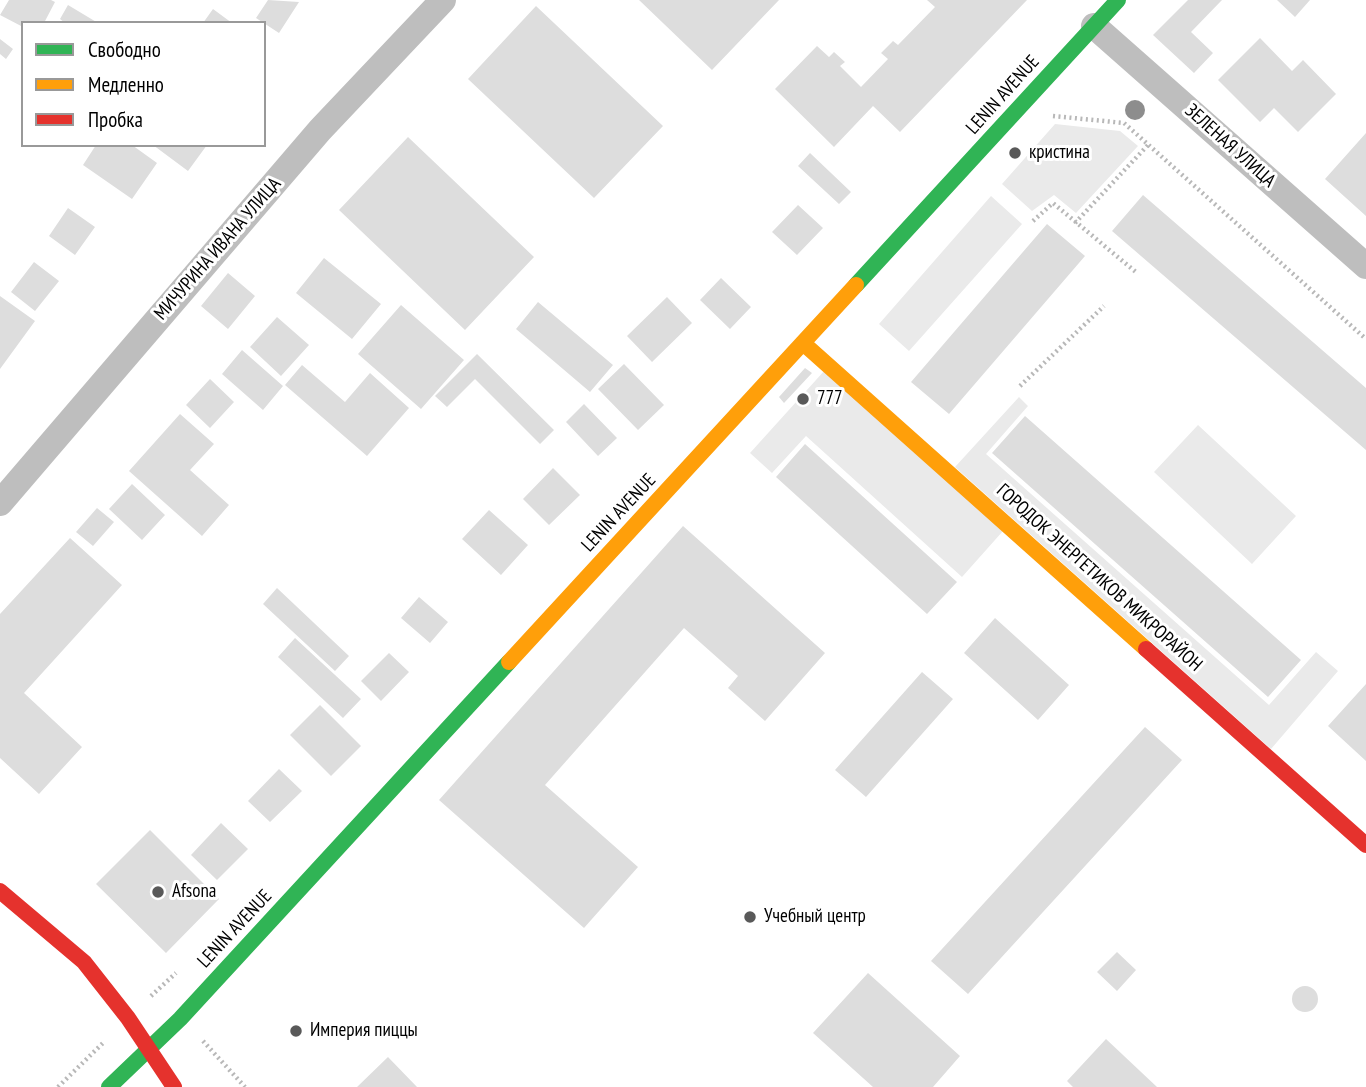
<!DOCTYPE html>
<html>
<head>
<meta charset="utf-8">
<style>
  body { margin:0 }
  #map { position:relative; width:1366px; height:1087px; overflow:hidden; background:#fff; font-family:"PT Sans Narrow",sans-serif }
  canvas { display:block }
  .legend { position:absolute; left:21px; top:21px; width:245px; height:126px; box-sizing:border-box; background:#fff; border:2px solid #999; margin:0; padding:9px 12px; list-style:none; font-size:21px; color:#000 }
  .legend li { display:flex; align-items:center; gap:14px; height:35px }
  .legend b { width:35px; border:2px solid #999 }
</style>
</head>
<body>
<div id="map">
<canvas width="1366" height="1087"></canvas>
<ul class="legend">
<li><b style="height:9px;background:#30b455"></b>Свободно</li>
<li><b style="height:9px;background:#ff9f0a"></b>Медленно</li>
<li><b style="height:9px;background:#e5322d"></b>Пробка</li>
</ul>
</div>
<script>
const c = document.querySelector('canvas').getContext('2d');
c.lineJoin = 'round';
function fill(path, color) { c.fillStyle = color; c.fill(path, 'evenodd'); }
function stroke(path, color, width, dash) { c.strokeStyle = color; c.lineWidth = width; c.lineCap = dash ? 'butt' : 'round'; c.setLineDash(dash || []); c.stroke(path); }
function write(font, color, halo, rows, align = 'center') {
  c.font = font + ' "PT Sans Narrow",sans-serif'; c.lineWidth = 6; c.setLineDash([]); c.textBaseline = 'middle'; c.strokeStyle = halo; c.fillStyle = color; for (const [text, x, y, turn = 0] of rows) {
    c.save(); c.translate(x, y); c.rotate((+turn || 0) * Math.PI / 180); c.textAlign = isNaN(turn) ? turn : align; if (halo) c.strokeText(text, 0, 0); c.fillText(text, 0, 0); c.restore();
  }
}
const green = new Path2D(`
  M1055 124 1120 131 1138 146 1076 213 1054 195 1032 211 1002 184Z
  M991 196 1022 224 909 351 879 324Z
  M825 370 1003 531 962 577 806 436 772 473 750 453Z
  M1019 397 1028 406 986 454 1269 705 1316 652 1338 671 1271 749 955 467Z
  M1198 425 1296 516 1252 564 1154 472Z`);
const building = new Path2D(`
  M9 0H51L55 2 44 23H23V27L0 15Z
  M268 0 299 2 279 33 256 18Z
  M639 0H779L712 70Z
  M927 0H1027L900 132 873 106 834 147 775 89 817 46 829 57 834 52 845 62 840 66 861 87 888 59 881 53 893 41 898 45 935 7Z
  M1188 0H1222L1191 32 1213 53 1194 73 1153 35Z
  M1277 0H1310L1295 17Z
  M68 5 98 23H65L60 19Z
  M536 6 663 126 594 198 468 79Z
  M213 9 232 23H203Z
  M1260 38 1292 71 1303 60 1336 94 1298 132 1274 108 1260 122 1218 80Z
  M0 39 13 49 6 59 0 54Z
  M1366 133V216L1325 179Z
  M408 137 534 257 465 330 339 210Z
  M96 145H132L157 163 132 199 83 165Z
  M153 145H207L188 171Z
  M810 153 851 192 839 204 798 166Z
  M1143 195 1366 388V450L1112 231Z
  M798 205 823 228 797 255 772 232Z
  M68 208 95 227 75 255 49 236Z
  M1047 224 1085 256 949 414 911 382Z
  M324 258 381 304 352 339 296 293Z
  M34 262 59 281 35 311 11 292Z
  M228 273 255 296 228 329 201 306Z
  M721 278 751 307 730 329 700 300Z
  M0 296 35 321 0 369Z
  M667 297 692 323 652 362 627 336Z
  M538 302 613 365 590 392 516 329Z
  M401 305 464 360 421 409 358 354Z
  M277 317 309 345 281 376 250 347Z
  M242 350 283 386 263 410 222 374Z
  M477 354 554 430 540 444 475 379 447 407 435 396Z
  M624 364 664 405 638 430 598 389Z
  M302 365 345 402 370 373 409 408 367 456 285 385Z
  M805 368 812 373 784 403 779 397Z
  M210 379 234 402 210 428 186 405Z
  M584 404 617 438 598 456 566 422Z
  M180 414 214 444 190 470 229 505 202 536 129 471Z
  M1025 416 1301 660 1268 697 992 453Z
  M805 444 957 582 927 614 776 477Z
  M553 468 580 495 549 525 523 499Z
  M132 484 165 515 142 540 109 509Z
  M97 508 114 522 93 546 76 532Z
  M489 510 528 545 501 575 462 539Z
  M683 526 825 653 765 721 728 688 738 676 684 628 545 785 638 867 584 928 439 800Z
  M70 538 122 585 24 693 82 747 39 794 0 758V614Z
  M277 588 349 656 335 671 263 604Z
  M419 597 448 622 430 643 401 618Z
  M995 618 1069 685 1038 720 964 653Z
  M295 638 361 699 343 718 278 657Z
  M389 653 409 672 381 701 361 681Z
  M922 672 953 699 866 797 835 770Z
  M1366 684V761L1328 726Z
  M320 705 361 746 331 776 290 735Z
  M1145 727 1182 760 968 994 931 961Z
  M279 769 302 791 270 822 248 801Z
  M221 823 248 849 217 880 191 855Z
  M150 830 219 899 166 953 96 884Z
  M1117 952 1136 970 1117 991 1097 972Z
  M868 973 960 1056 933 1087H873L813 1033Z
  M1292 999a13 13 0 1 1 26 0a13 13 0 1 1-26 0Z
  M1106 1039 1157 1087H1073L1067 1081Z
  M388 1057 417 1087H357Z`);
const path = new Path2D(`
  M1053 116 1124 123 1366 339
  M1033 221 1053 203 1137 273
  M1075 223 1148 145
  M1020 386 1104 306
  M151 996 176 973
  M203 1041 245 1087
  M58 1087 105 1041`);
const street = new Path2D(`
  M1094 26 1366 266
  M0 503 320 130 443 0`);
const fast = new Path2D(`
  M856 285 1118 0
  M109 1087 180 1019 509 662`);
const slow = new Path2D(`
  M803 343 1146 649
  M509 662 856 285`);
const jam = new Path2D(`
  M1146 649 1366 845
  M0 891 84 962 128 1018 174 1087`);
const trees = [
  [1135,110]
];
const markers = [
  [1015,153,7,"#595959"],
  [803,399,7,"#595959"],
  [158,892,7,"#595959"],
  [750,917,7,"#595959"],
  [296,1031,7,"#595959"]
];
const streetNames = [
  ["LENIN AVENUE",1003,95,-48],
  ["ЗЕЛЕНАЯ УЛИЦА",1230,146,42],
  ["МИЧУРИНА ИВАНА УЛИЦА",218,249,-49],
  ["LENIN AVENUE",619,513,-47],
  ["ГОРОДОК ЭНЕРГЕТИКОВ МИКРОРАЙОН",1099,578,42],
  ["LENIN AVENUE",235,929,-47]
];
const poiNames = [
  ["кристина",1029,153],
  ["777",817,399],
  ["Afsona",172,892],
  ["Учебный центр",764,917],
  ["Империя пиццы",310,1031]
];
fill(green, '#eaeaea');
fill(building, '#ddd');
stroke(path, '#b8b8b8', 4.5, [2, 3.5]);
stroke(street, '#bebebe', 26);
stroke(fast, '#30b455', 16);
stroke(slow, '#ff9f0a', 16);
stroke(jam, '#e5322d', 16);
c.fillStyle = '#8d8d8d';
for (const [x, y] of trees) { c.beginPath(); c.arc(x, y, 10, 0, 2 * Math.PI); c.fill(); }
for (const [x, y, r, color] of markers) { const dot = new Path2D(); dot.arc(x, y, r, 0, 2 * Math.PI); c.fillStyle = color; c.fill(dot); stroke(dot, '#fff', 2.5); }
write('19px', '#000', '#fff', streetNames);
write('19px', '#000', '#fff', poiNames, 'left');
</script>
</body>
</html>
